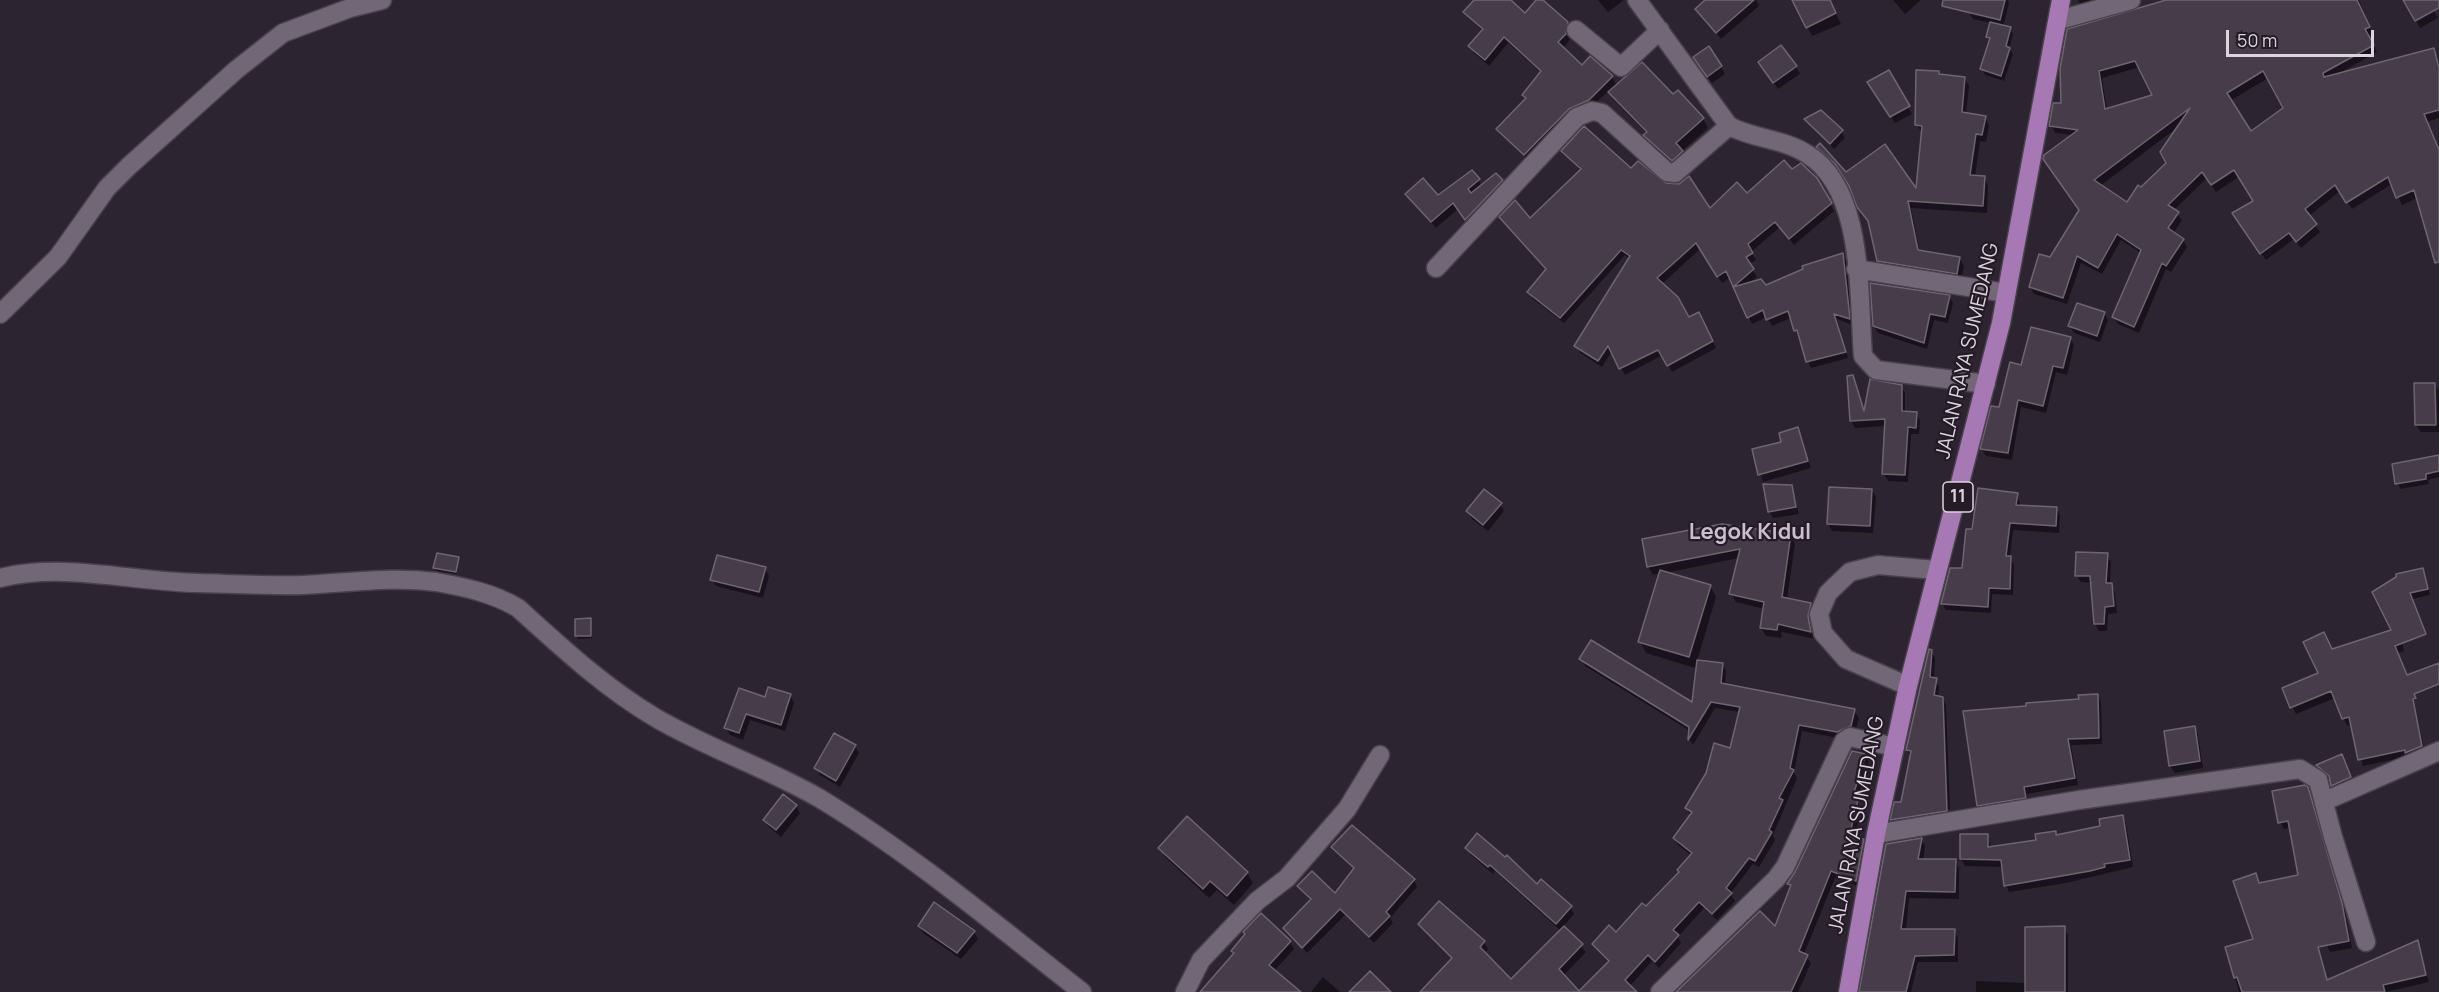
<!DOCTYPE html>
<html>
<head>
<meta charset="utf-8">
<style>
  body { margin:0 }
  #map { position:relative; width:2439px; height:992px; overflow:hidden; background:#2d2431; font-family:Manrope,sans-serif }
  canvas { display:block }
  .scale { position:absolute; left:2226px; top:30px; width:148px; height:27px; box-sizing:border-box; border:3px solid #dbd5dd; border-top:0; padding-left:8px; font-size:18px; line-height:21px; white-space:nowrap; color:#dbd5dd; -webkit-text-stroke:4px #241b27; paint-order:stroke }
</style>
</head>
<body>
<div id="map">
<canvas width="2439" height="992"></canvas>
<div class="scale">50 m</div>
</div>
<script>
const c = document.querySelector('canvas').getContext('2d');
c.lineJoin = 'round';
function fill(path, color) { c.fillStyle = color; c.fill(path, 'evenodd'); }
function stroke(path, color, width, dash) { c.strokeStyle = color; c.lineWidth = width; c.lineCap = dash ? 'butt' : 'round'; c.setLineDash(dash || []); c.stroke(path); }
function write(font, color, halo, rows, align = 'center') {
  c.font = font + ' Manrope,sans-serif'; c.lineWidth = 4.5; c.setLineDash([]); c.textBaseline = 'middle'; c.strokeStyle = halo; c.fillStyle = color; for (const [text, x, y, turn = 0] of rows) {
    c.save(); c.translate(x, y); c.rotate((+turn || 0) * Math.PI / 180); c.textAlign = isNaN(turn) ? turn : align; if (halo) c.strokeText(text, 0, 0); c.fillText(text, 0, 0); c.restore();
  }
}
const shadow = new Path2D(`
  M1476 0H1508L1525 15 1541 0 1567 23 1571 31 1569 41 1563 48 1582 67 1590 58 1612 77 1617 86 1673 96 1703 119 1708 128 1682 151 1687 161 1677 169 1650 144 1647 134 1615 101 1609 91 1529 161 1498 129 1526 100 1524 95 1542 73 1508 43 1489 66 1474 53 1470 46 1483 31 1465 12Z
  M1598 0H1624L1608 12Z
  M1707 0H1756L1759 6 1721 39 1697 9Z
  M1794 0H1829L1841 24 1812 36Z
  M1893 0H1921L1905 14Z
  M1972 0H2008L2009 3 2003 27 2010 29 2013 34 2009 49 2013 54 2004 81 1985 75 1982 69 1990 41 1988 36 1991 23 1973 19 1969 12Z
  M2078 0H2093L2095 6 2082 10Z
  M2169 0H2359L2373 34 2368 36 2377 52 2340 73 2433 49 2439 64V118L2427 122 2439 151V250L2417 198 2402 205 2392 184 2352 209 2340 191 2309 216 2320 232 2301 248 2294 239 2266 260 2238 221 2255 201 2240 176 2216 192 2207 178 2174 210 2182 220 2173 234 2183 240 2187 247 2171 272 2166 269 2139 333 2118 324 2114 317 2141 253 2121 240 2102 274 2081 263 2067 304 2034 294 2030 287 2080 211 2073 135 2055 133 2051 125 2062 105ZM2140 67 2154 96 2107 110 2102 78ZM2268 78 2284 109 2250 133 2230 101ZM2178 127 2168 163 2127 204 2100 186Z
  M2405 0H2428L2438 18 2420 28Z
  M1699 65 1721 67 1725 74 1712 83Z
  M1796 67 1800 74 1778 89 1764 69Z
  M1888 72 1912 114 1895 123 1873 90Z
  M1938 72 1940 76 1964 78 1969 86 1966 114 1985 117 1989 125 1986 142 1980 141 1975 177 1984 178 1988 185 1987 213 1911 208 1920 252 1959 258 1964 266 1961 281 1883 268 1879 260 1871 224 1859 207 1851 187 1842 172 1818 147 1846 174 1917 192 1923 133 1916 125Z
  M1806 120 1841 131 1845 138 1834 149Z
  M1563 151 1631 170 1665 185 1710 210 1747 195 1792 171 1816 179 1834 211 1794 245 1780 227 1751 252 1756 260 1749 264 1757 277 1748 284 1765 287 1843 255 1846 261 1852 325 1837 319 1848 358 1811 368 1791 318 1772 326 1767 317 1752 324 1730 278 1722 283 1701 248 1662 284 1689 319 1702 320 1716 348 1672 372 1663 355 1625 375 1612 351 1602 367 1580 353 1576 346 1630 259 1625 255 1564 323 1533 299 1529 292 1547 270 1501 218 1530 220 1581 171Z
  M1478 180 1482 186 1501 181 1505 188 1470 226 1458 209 1436 228 1407 194 1438 198Z
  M1949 297 1953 303 1948 323 1934 320 1927 349 1878 333 1874 326Z
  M2104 313 2108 320 2100 342 2074 333 2070 326Z
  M2070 338 2074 345 2067 375 2056 372 2046 413 2021 407 2012 460 1986 456 1982 449 2022 367Z
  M1852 377 1865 413 1901 386 1905 393V412L1916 413 1920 420 1919 434H1911L1908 482 1888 481 1884 474 1886 426 1855 428 1851 421Z
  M2434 384 2439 391V432H2421L2416 425V385Z
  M1798 429 1811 468 1763 482 1754 450 1783 443Z
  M2439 456V477L2428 480 2429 484 2400 489 2394 465Z
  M1791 487 1799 514 1773 518 1769 511Z
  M1872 490 1876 497 1873 533 1832 531 1828 524Z
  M2017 495 2021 506 2056 508 2060 515 2059 533 2013 530 2010 557 2014 565 2013 595 1992 594 1991 613 1946 610 1942 603 1963 570 1973 531Z
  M1500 504 1504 511 1488 531 1472 519 1468 512Z
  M1790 535 1795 544 1787 599 1810 605 1815 613 1812 625 1815 639 1782 632 1781 638 1766 636 1761 628 1764 609 1736 602 1731 594 1739 558 1665 573 1710 586 1716 597 1697 661 1722 664 1726 671 1725 686 1854 711 1859 718 1855 733 1842 739 1802 731 1794 773 1797 778 1773 835 1775 840 1759 867 1753 864 1730 894 1735 901 1717 920 1704 908 1678 937 1681 943 1659 968 1652 961 1629 987 1634 992H1580L1609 963 1593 945 1616 934 1647 908 1680 873 1692 856 1678 845 1674 838 1691 816 1686 808 1731 750 1740 712 1715 708 1693 745 1689 739 1690 731 1585 666 1581 659 1693 704 1698 662 1695 668 1646 653 1640 642 1661 573 1653 575 1648 566Z
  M2107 555 2111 562 2110 585 2115 592 2117 613 2108 614 2107 631H2099L2095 624 2092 583 2081 582 2076 575Z
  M458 559 457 574 436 571 435 568Z
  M765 569 769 576 763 598 716 586 712 579Z
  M2423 570 2430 595 2412 599 2391 619Z
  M590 620 592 638 578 639 577 636Z
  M2401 636 2404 651 2398 653 2412 690 2425 753 2363 766 2352 724 2347 726 2335 698 2296 714 2284 689 2320 674 2332 650Z
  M1931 651 1935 658 1934 679 1939 686 1938 697 1942 698 1946 705 1950 809 1895 818V821L1950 812V817L1896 826 1892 820 1896 804H1902L1911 757 1907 750Z
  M790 695 794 703 785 731 750 720 743 740 730 735 726 728 766 699Z
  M2097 695 2101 702 2102 744 2071 745 2078 785 2027 794 2029 804 1982 812 1978 805 2080 701Z
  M2194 728 2198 735 2203 768 2175 773 2170 766 2165 732Z
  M855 746 859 753 840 787 820 775 816 768Z
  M1865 755 1869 762 1857 802 1861 809 1854 840 1863 841 1867 848 1860 887 1835 878 1804 954 1811 963 1798 992H1679L1776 929 1791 888 1788 884Z
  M2346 763 2354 785 2337 792 2331 781 2318 766Z
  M2307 788 2345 911 2352 948 2330 952 2315 919 2319 992H2239L2227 948 2255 940V875L2260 884 2300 876 2291 828 2284 829 2280 822Z
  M796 806 800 813 781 837 769 827 764 820Z
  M2122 816 2126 823 2133 867 2066 883 2009 892 2006 885 2003 867 1965 866 1961 859V836L1987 835 1991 848 2037 841 2055 833 2057 836 2102 827Z
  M1921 839 1925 846 1923 861H1955L1959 868V899L1909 898 1906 930H1954L1958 938V962H1918L1911 992H1860Z
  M1333 847 1414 880 1417 887 1390 918 1393 923 1374 943 1345 915 1307 953 1285 928 1312 901 1299 886 1335 895 1355 870Z
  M1160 848 1247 873 1253 883 1234 905 1217 890 1209 898 1166 858Z
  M1467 848 1570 907 1574 914 1563 927 1586 952 1563 976 1579 992H1423L1452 959 1419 924 1484 942 1488 949 1484 954 1511 982 1561 931 1495 871 1493 874 1471 855Z
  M919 926 974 932 978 939 961 959 923 933Z
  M2064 928 2068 935V992H1976V981L2027 983Z
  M1290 942 1294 949 1274 971 1298 992H1200L1235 954Z
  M2417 942 2429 982 2386 992H2346Z
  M1323 977 1340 992H1311Z`);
const building = new Path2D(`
  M1474 0H1511L1525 13 1536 0H1543L1568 22 1566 34 1558 42 1582 65 1590 56 1613 76 1589 100 1569 109 1524 155 1496 129 1526 98 1522 95 1541 71 1504 37 1485 60 1468 46 1483 29 1463 12Z
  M1705 0H1754L1716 33 1695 9Z
  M1792 0H1830L1836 13 1806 28Z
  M1943 0H2005L2000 20 1942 6Z
  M2166 0H2357L2370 27 2365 29 2374 45 2323 73 2324 77 2434 48 2439 68V110L2424 114 2439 150V262L2435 263 2414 190 2396 198 2388 177 2346 203 2335 185 2305 209 2317 224 2296 242 2289 233 2260 254 2232 213 2253 201 2234 170 2211 185 2202 172 2168 205 2179 212 2168 228 2184 239 2166 266 2162 263 2134 327 2112 317 2141 250 2117 234 2098 268 2077 256 2063 298 2029 287 2039 254 2050 257 2079 210 2043 159 2044 155 2078 130 2049 126 2053 103H2061L2060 69 2067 29ZM2135 61 2152 95 2105 109 2099 71ZM2263 71 2283 108 2251 131 2227 93ZM2190 108 2160 152 2166 163 2141 187 2138 185 2127 202 2094 180Z
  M2403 0H2439V8L2415 21Z
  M1990 22 2011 27 2006 46 2010 48 2001 76 1980 69 1990 38 1986 37Z
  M1781 45 1797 66 1773 83 1758 62Z
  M1709 46 1722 66 1707 77 1693 57Z
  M1642 62 1673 94 1678 90 1704 118 1676 143 1683 151 1672 161 1643 135 1647 132 1608 92Z
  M1889 70 1910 106 1890 117 1867 82Z
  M1916 70 1939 71V74L1965 77 1962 112 1986 116 1982 135 1976 134 1970 175 1985 176 1983 206 1908 201 1918 250 1960 257 1957 274 1877 261 1868 221 1857 207 1849 186 1835 164 1816 147 1820 143 1846 172 1885 144 1916 188 1922 126 1915 125Z
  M1821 110 1843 130 1830 144 1804 119Z
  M1584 126 1631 168 1638 161 1666 183 1679 184 1689 176 1710 208 1737 182 1747 193 1784 160 1792 169 1801 163 1817 178 1832 203 1789 239 1775 222 1748 244 1753 253 1746 257 1754 269 1733 287 1761 279 1766 285 1803 269 1802 266 1843 253 1850 319 1834 314 1846 352 1806 362 1797 330 1794 331 1788 311 1766 320 1763 310 1747 318 1726 271 1717 277 1696 243 1657 278 1678 297 1689 317 1699 312 1713 341 1667 366 1658 350 1619 369 1608 346 1598 361 1574 346 1630 256 1621 250 1560 318 1527 292 1546 269 1499 217 1515 200 1530 218 1581 169 1561 151Z
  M1472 170 1480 179 1468 189 1471 193 1496 173 1503 180 1465 220 1453 203 1431 222 1405 194 1423 178 1438 195Z
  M1870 283 1950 295 1945 317 1930 314 1924 343 1873 326Z
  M2077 303 2105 312 2097 336 2068 326Z
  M2031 327 2071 337 2063 368 2053 366 2043 406 2018 400 2008 453 1980 449 1991 406 1999 407 2010 362 2021 365Z
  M1853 375 1864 411 1870 379 1902 385V411L1917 412 1916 428 1908 427 1905 475 1882 474 1885 419 1850 421 1847 376Z
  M2414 383H2435L2436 425H2415Z
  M1798 427 1808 461 1758 475 1752 449 1781 442 1779 433Z
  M2439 455V471L2426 474V479L2395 484 2392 464Z
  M1763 484 1792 485 1796 507 1768 512Z
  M1829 487 1872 489 1870 526 1827 524Z
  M1978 488 2018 493 2016 505 2057 507 2056 526 2010 523 2006 556H2011L2010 589 1989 588 1988 607 1941 604 1950 568H1962L1966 529H1972Z
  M1484 489 1502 503 1483 525 1466 511Z
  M1722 524 1791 534 1782 597 1811 603 1808 616 1811 632 1778 624 1777 630 1760 628 1764 602 1729 594 1740 549 1647 567 1642 539Z
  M2076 552 2108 553 2106 583H2112L2114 606 2105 607 2104 624H2094L2090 576H2075Z
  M437 553 459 557 456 572 433 568Z
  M717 555 766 567 759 592 710 580Z
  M2423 568 2428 589 2410 593 2426 634 2395 646 2407 675 2439 663V684L2414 694 2416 698 2413 699 2422 746 2405 753V750L2358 760 2349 717 2342 719 2331 691 2290 708 2282 688 2318 673 2303 642 2324 632 2332 649 2391 630 2372 592 2396 577V574Z
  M1660 570 1711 585 1689 657 1638 642Z
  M591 618V636H575V619Z
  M1591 640 1692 702 1697 660 1723 663 1721 683 1855 709 1851 726 1837 732 1799 725 1790 768 1794 770 1779 798 1783 800 1769 830 1772 832 1755 861 1749 858 1726 888 1732 893 1712 914 1699 902 1673 930 1679 935 1655 962 1648 955 1625 980 1637 992H1420L1452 958 1418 924 1439 901 1485 941 1480 947 1511 979 1564 926 1583 944 1559 969 1579 991 1609 961 1592 944 1609 925 1616 932 1642 903 1646 906 1679 872 1677 870 1692 853 1673 838 1692 812 1685 808 1706 773 1714 743 1730 748 1740 707 1711 702 1688 740 1689 727 1579 659Z
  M1929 649 1932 650 1930 677 1937 678 1934 695 1943 697 1947 811 1890 820 1894 802H1901L1911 751 1906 750Z
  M768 687 791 694 781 725 746 714 739 733 724 728 739 688 765 697Z
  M2098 694 2099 738 2068 739 2075 778 2024 787 2026 798 1977 806 1963 711 2026 706V703L2079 699 2078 695Z
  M2195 726 2200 761 2169 766 2164 731Z
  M834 733 856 745 836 781 814 768Z
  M1852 751 1866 754 1852 799 1858 800 1849 837 1864 839 1856 881 1831 871 1799 951 1808 955 1791 992H1676L1760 911 1775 926 1791 885 1787 884 1795 872Z
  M2342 754 2351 777 2331 786 2329 776 2316 765Z
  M2305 785 2308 787 2342 903 2349 941 2318 947 2327 980 2418 940 2426 975 2383 985 2385 992H2242L2237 977 2234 978 2225 947 2253 939 2233 881 2256 873 2259 883 2298 875 2288 821 2278 823 2272 791Z
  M783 794 797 805 776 830 763 820Z
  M2123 815 2130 860 2104 864 2105 867 2090 871 2004 886 2001 860 1960 859V834H1988V847L2036 840 2035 834 2056 831V835L2100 826 2099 819Z
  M1187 816 1248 872 1227 896 1210 881 1203 889 1158 848Z
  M1352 825 1415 879 1386 912 1390 916 1369 937 1340 909 1302 948 1283 928 1311 899 1297 886 1312 871 1335 893 1354 868 1331 847Z
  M1477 833 1505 857 1507 855 1537 884 1541 879 1572 906 1556 924 1490 865 1488 867 1465 848Z
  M1922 838 1918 859H1956L1955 892 1906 891 1901 929H1955L1954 955 1915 956 1906 992H1859L1886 844Z
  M934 902 975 931 957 953 918 926Z
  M1261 913 1291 941 1269 965 1301 992H1200L1234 953 1231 951 1245 934 1243 932Z
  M2065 926V992H2025V927Z
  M1370 971 1391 992H1349Z`);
const minor = new Path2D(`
  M1637 0 1729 126C1754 139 1784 139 1807 154 1865 189 1858 296 1863 356L1876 370 1986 384
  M2059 20 2131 0
  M1576 30 1621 67 1660 30
  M1436 268 1577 117 1592 111 1602 113 1667 172 1675 173 1729 126
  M1856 269 2006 293
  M0 314 58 257 107 188 129 166 236 70 283 33 350 8 382 0
  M0 578C65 562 133 582 199 583 234 584 269 586 304 585 348 583 392 576 436 582 464 587 493 593 518 608 561 647 605 688 656 718 709 749 767 768 819 798 912 854 996 925 1082 992
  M1908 686 1846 659 1823 633 1819 614 1828 593 1850 572 1878 565 1936 570
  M2325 801 2439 751
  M1876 834 2079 800 2300 769 2318 780 2333 837 2366 942
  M1185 992 1201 960 1257 901 1287 878 1347 809 1380 755
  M1660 992 1776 879 1785 867 1844 741 1850 737 1895 747`);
const highway = new Path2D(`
  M1848 992 1876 834 1908 686 2001 323 2061 0`);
const shields = [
  [1958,497,30]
];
const shieldNames = [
  ["11",1958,497]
];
const streetNames = [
  ["JALAN RAYA SUMEDANG",1968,351,-77],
  ["JALAN RAYA SUMEDANG",1857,825,-79]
];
const quarterNames = [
  ["Legok Kidul",1750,533]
];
fill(shadow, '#0007');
fill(building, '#463c4a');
stroke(building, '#6f6473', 1.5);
stroke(minor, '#49414b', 21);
stroke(highway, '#49414b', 21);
stroke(minor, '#726776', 18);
stroke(highway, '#a679b5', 18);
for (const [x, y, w] of shields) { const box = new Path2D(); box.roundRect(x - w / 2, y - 15, w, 30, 4.5); c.fillStyle = '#241b27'; c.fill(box); stroke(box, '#dbd5dd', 1.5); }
write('bold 18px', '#dbd5dd', null, shieldNames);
write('20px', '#dbd5dd', '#241b27', streetNames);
write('bold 22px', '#cbbfcf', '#241b27', quarterNames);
</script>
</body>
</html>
